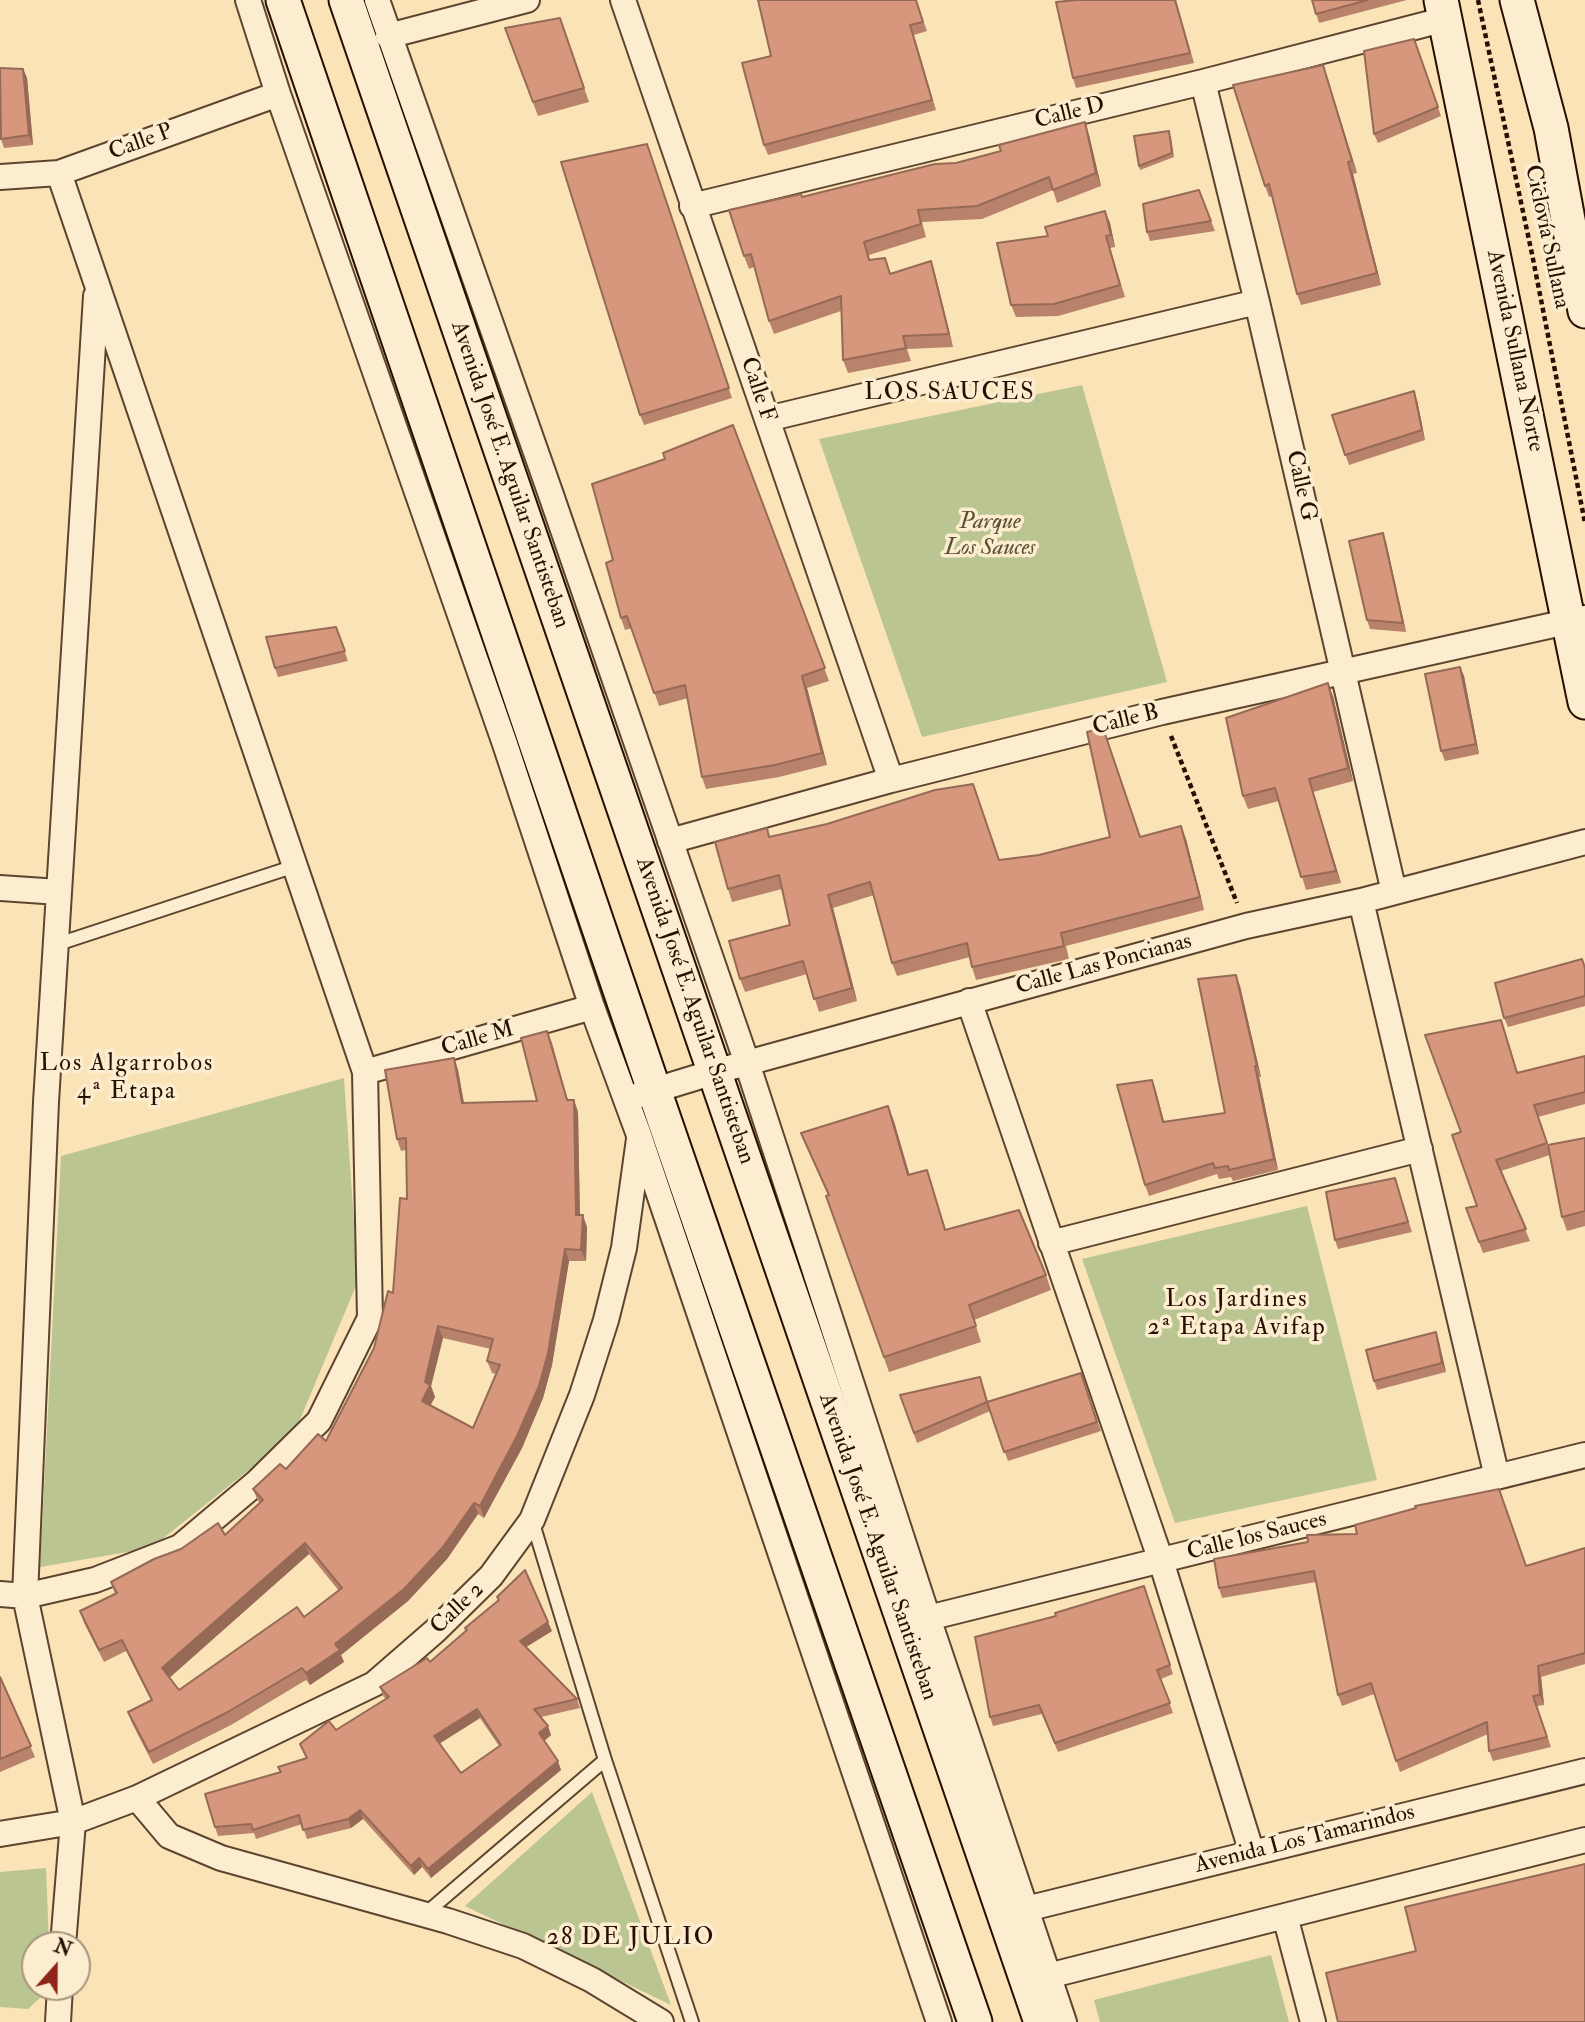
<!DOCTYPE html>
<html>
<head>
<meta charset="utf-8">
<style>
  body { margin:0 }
  #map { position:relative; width:1585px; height:2022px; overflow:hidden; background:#fae3b7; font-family:"IM FELL Double Pica",serif }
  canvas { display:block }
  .north { position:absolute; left:21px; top:1931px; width:70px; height:70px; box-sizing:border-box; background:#fcedd0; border:2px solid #a8947d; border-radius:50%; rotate:21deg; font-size:19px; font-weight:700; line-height:28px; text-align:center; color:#290f01 }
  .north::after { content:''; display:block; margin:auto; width:24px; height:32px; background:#8f2418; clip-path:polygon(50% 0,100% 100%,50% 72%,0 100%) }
</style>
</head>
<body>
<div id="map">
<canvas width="1585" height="2022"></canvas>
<div class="north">N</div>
</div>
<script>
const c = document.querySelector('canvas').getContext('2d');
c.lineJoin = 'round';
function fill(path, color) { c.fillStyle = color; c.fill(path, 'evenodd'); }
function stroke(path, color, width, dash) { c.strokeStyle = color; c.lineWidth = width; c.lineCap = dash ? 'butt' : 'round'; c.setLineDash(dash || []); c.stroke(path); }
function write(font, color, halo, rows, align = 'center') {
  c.font = font + ' "IM FELL Double Pica",serif'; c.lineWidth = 7; c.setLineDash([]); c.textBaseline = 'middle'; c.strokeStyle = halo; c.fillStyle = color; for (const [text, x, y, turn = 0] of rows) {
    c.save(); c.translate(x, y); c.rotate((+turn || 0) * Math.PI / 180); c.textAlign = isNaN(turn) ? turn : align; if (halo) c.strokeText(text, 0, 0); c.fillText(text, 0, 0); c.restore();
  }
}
const green = new Path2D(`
  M1082 385 1167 682 922 737 819 439Z
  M344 1078 358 1281 294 1434 151 1548 40 1567 61 1156Z
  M1307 1206 1377 1480 1175 1523 1082 1259Z
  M592 1792 671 2005 465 1906Z
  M46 1868 49 1945H35V1987L51 1988 28 2009 0 2007V1872Z
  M1271 1955 1289 2022H1100L1094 2000Z`);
const path = new Path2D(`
  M1478 0 1532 254 1585 523
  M1171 736 1237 903`);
const lane = new Path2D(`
  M55 945 295 866
  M532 1520 605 1760 692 2022
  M425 1914 605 1760`);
const street = new Path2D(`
  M248 0 278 94 505 744 592 1007 639 1135 939 2022
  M377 0 550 492 747 1063 928 1618 1064 2022
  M623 0 891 780
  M388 36 527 0
  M1203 82 1257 302 1394 892
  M0 177 59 173 278 94
  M692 206 1203 82 1446 19
  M767 419 1257 302
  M670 841 891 780 1162 712 1585 618
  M0 888 59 892
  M1361 901 1497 1477
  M969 1001 1161 1561 1252 1853
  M365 1072 592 1007
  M639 1095 714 1072 1246 926 1361 901 1585 842
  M1051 1243 1420 1149
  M0 1594 25 1596 95 1580 180 1547 256 1483 319 1421 370 1318 365 1072 59 173
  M928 1618 1585 1455
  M137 1798 169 1836 221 1858 448 1921 523 1946 592 1980 661 2022
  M0 1834 73 1822 137 1798 374 1684 435 1631 491 1576 532 1520 582 1395 606 1320 624 1248 639 1139
  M1026 1909 1585 1771
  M1285 1916 1313 2022
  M63 1945 73 1822 25 1596 46 1102 96 296
  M1048 1976 1585 1840
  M58 2022 60 1987`);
const secondary = new Path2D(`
  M283 0 654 1090 975 2022
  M346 0 1041 2022
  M1441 0 1585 702
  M1517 0 1551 128 1585 311`);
const wall = new Path2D(`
  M916 0 927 31 914 35 936 110 768 155 764 145 771 56Z
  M1176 0 1194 63 1076 88 1073 78Z
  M1312 0H1407L1319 23Z
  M560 18 589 102 538 116 505 28Z
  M1414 39 1441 116 1378 143 1374 134Z
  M23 69 27 78 33 145 4 148 1 139Z
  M1327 77 1357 173 1353 174 1381 285 1301 305 1297 294 1272 196 1269 197 1265 186Z
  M1089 135 1101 186 1057 203 1053 190 982 219 922 222 926 237 869 255 870 260 890 273 935 274 953 347 907 349 911 361 848 373 843 360 841 311 774 334 769 321 754 267 749 269 744 256 802 197Z
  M1171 136 1174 157 1140 170 1139 166Z
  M647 144 732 398 644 425 640 415Z
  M1199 190 1215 231 1150 241 1147 232Z
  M1105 211 1110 223 1115 247 1110 248 1125 297 1058 316 1016 317 1011 305 1048 236Z
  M1417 400 1425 440 1349 465 1332 415Z
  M733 425 829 681 807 688 827 765 779 777 706 789 702 777 688 698 659 706 632 628 625 630 621 618 613 560 665 459Z
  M1386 542 1406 632 1370 629 1367 620Z
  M336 627 348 661 278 677 275 668Z
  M1460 667 1464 676 1479 754 1445 761 1441 751Z
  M1333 696 1353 781 1313 792 1341 883 1306 890 1279 801 1248 809 1243 796Z
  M1181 826 1186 839 1204 910 1066 946 1069 959 976 980 972 967 970 957 897 976 892 963 874 895 833 908 857 1001 819 1012 807 974 745 992 740 979 790 925 782 889 732 902 728 889 770 836 999 860 1039 855 1140 837Z
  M1585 966V1006L1508 1027 1504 1018Z
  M1240 986 1261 1077H1259L1278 1170 1233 1181 1231 1177 1219 1179 1217 1174 1149 1196 1145 1185 1152 1080 1164 1122 1225 1113Z
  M1501 1020 1518 1073 1585 1056V1104L1538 1117 1549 1151 1585 1138V1226L1567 1231 1562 1217 1550 1155 1501 1171 1530 1241 1483 1253 1466 1208 1477 1206Z
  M547 1031 568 1100H574L578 1112 580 1215 587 1227 586 1261H569L552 1365 543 1398 522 1448 484 1518 478 1514 447 1559 408 1601 341 1655 344 1662 310 1685 306 1680 231 1725 153 1764 132 1723 128 1712 151 1700 126 1651 104 1662 84 1623 80 1611 115 1594 111 1582 225 1535 260 1503 258 1501 253 1489 286 1469 326 1441 374 1348 393 1293 407 1199 406 1150 401 1151 397 1139 454 1058 458 1070 464 1103 537 1101ZM443 1338 491 1349 487 1361 492 1373 496 1374 473 1428 430 1405 435 1397 431 1386ZM309 1554 339 1591 304 1617 179 1690 170 1677Z
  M888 1106 909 1174 927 1170 946 1230 1046 1275 1051 1290 974 1320 981 1342 889 1372 826 1196 828 1195 801 1133Z
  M1395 1178 1412 1232 1338 1249 1335 1240Z
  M1436 1332 1439 1342 1446 1372 1377 1390 1374 1381Z
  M1081 1373 1101 1431 1008 1461 990 1411 917 1443 900 1395 980 1377 988 1402Z
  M1585 1548V1664L1541 1677 1544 1705 1537 1706 1551 1747 1493 1761 1489 1751 1488 1734 1400 1772 1374 1694 1342 1706 1338 1695 1316 1582 1222 1598 1219 1588 1214 1559 1526 1566Z
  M1144 1586 1173 1674 1161 1679 1173 1713 1058 1752 1042 1714 993 1726 990 1717 1056 1616Z
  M497 1597 552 1631 526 1647 577 1699 580 1708 541 1717 551 1735 544 1741 561 1770 431 1878 422 1867 414 1875 363 1819 351 1828 307 1839 302 1824 256 1839 254 1833 218 1836 215 1827 280 1773 306 1758 300 1744 336 1730 386 1699 383 1696 380 1687 430 1662 466 1631 465 1628 498 1600ZM480 1718 499 1746 461 1773 439 1744Z
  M0 1677 35 1757 0 1772Z`);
const shadedWall = new Path2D(`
  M1323 65 1327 77 1357 173 1352 161Z
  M23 69 27 78 33 145 29 135Z
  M1085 122 1089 135 1101 186 1096 173Z
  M1348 162 1353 174 1381 285 1377 273Z
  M1105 211 1110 223 1115 247 1111 235Z
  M931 261 935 274 953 347 949 334Z
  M1414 391 1417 400 1425 440 1422 430Z
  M1383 533 1386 542 1406 632 1403 623Z
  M1460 667 1464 676 1479 754 1476 744Z
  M802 676 807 688 827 765 822 753Z
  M1328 683 1333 696 1353 781 1348 768Z
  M1309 779 1341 883 1336 871Z
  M1181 826 1186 839 1204 910 1200 897Z
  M828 895 833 908 857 1001 852 988Z
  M1236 975 1240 986 1261 1077 1257 1066Z
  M547 1031 552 1043 571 1112 567 1100Z
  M454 1058 458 1070 466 1115 462 1103Z
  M1255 1066 1259 1077 1278 1170 1274 1159Z
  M1152 1080 1156 1091 1167 1133 1163 1122Z
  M574 1100 578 1112 580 1226 576 1215Z
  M888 1106 894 1121 914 1190 908 1175Z
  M583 1215 587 1227 586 1261 581 1250Z
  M565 1249 569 1261 552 1365 543 1398 522 1448 484 1518 480 1506Z
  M438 1326 443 1338 431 1386 435 1397 427 1412 422 1401 425 1382Z
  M1436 1332 1439 1342 1446 1372 1442 1363Z
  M474 1503 478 1514 447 1559 408 1601 341 1655 344 1662 310 1685 306 1673Z
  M305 1543 309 1554 167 1680 162 1668Z
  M548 1622 552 1631 523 1649 520 1641Z
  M1538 1666 1541 1677 1544 1705 1540 1695Z
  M477 1709 480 1718 437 1745 434 1736Z
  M548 1726 551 1735 543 1742 539 1733Z
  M558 1761 561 1770 431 1878 428 1869Z
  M360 1810 363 1819 351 1828 348 1819Z
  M419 1858 422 1867 414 1875 411 1866Z`);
const building = new Path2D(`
  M758 0H916L923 22 910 25 932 100 764 145 742 63 771 56Z
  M1076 0H1175L1190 53 1073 78 1056 2Z
  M1312 0H1368L1316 14Z
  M560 18 584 88 533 102 505 28Z
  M1414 39 1438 107 1374 134 1364 51Z
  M1323 65 1352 161 1348 162 1377 273 1297 294 1269 184 1265 186 1233 85Z
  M0 68 23 69 29 135 1 139Z
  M1085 122 1096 173 1053 190 1049 177 977 206 918 210 921 224 864 242 869 260 885 258 890 274 931 261 949 334 903 336 906 348 843 360 841 296 769 321 751 254 744 256 729 210 801 194 802 197 935 164 956 163 1001 151 999 145Z
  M1169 131 1172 153 1139 166 1134 136Z
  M647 144 729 388 640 415 561 162Z
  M1199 190 1211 221 1147 232 1143 204Z
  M1105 211 1111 235 1106 236 1120 285 1054 304 1011 305 997 243 1048 236 1045 227Z
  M1414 391 1422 430 1345 455 1332 415Z
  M733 425 825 668 802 676 822 753 775 765 702 777 685 685 654 693 627 616 621 618 606 563 613 560 592 484 665 459 663 453Z
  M1383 533 1403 623 1367 620 1349 541Z
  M336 627 345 651 275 668 266 637Z
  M1460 667 1476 744 1441 751 1425 674Z
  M1328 683 1348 768 1309 779 1336 871 1301 877 1275 788 1243 796 1226 718Z
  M1103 728 1140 837 1181 826 1200 897 1061 933 1064 946 972 967 967 943 892 963 870 882 828 895 852 988 814 999 803 961 740 979 729 941 790 925 779 875 728 889 715 842 767 828 769 837 827 824 935 790 973 784 999 860 1039 855 1110 837 1087 732Z
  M1582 959 1585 968V996L1504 1018 1495 983Z
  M1236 975 1257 1066H1255L1274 1159 1229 1170 1228 1166 1215 1168 1213 1163 1145 1185 1117 1085 1152 1080 1163 1122 1225 1113 1198 979Z
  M1501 1020 1517 1073 1585 1056V1092L1534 1105 1547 1143 1496 1160 1526 1229 1479 1242 1466 1208 1477 1206 1452 1135 1461 1132 1425 1035Z
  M547 1031 567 1100H574L576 1215H583L581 1250 565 1249 548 1353 539 1386 517 1436 480 1506 474 1503 443 1547 404 1589 335 1644 340 1650 306 1673 302 1668 226 1713 149 1752 128 1712 152 1700 122 1640 99 1650 80 1611 117 1593 111 1582 154 1559 181 1549 218 1523 225 1535 263 1500 253 1489 280 1464 286 1469 318 1434 326 1441 374 1348 388 1291 393 1293 400 1198 407 1199 406 1138 397 1139 385 1070 454 1058 462 1103 537 1101 521 1038ZM438 1326 493 1339 487 1361 500 1365 473 1428 422 1401 430 1385 425 1382ZM305 1543 342 1588 304 1617 297 1607 179 1690 162 1668Z
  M888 1106 908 1175 927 1170 945 1230 1019 1210 1046 1275 969 1305 976 1326 884 1357 826 1196 829 1195 801 1133Z
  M1585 1138V1211L1562 1217 1548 1145Z
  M1395 1178 1408 1222 1335 1240 1326 1192Z
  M1436 1332 1442 1363 1374 1381 1366 1350Z
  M1081 1373 1097 1422 1004 1452 987 1402Z
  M980 1377 987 1402 914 1433 900 1395Z
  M1499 1489 1526 1566 1585 1548V1653L1538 1666 1540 1695 1533 1696 1547 1737 1489 1751 1487 1722 1396 1761 1371 1683 1338 1695 1314 1571 1219 1588 1214 1559 1308 1542 1307 1535 1357 1534 1355 1525 1416 1508 1415 1506Z
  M525 1570 548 1622 520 1641 577 1699 534 1709 548 1726 539 1733 558 1761 428 1869 419 1858 411 1866 360 1810 348 1819 303 1830 299 1815 253 1830 251 1824 215 1827 205 1794 281 1772 278 1767 307 1758 300 1744 329 1721 336 1730 389 1697 380 1687 427 1658 430 1662 467 1630 465 1628 499 1600 497 1597ZM477 1709 501 1745 461 1773 434 1736Z
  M1144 1586 1170 1665 1157 1670 1170 1703 1055 1743 1039 1705 990 1717 975 1637 1056 1616 1055 1613Z
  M0 1677 31 1746 0 1759Z
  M1585 1864V2022H1338L1326 1973 1416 1951 1405 1907Z`);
const streetNames = [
  ["Calle D",1070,114,-14],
  ["Calle P",141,143,-20],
  ["Ciclovía Sullana",1546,237,78],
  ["Avenida Sullana Norte",1514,351,78],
  ["Calle F",757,390,71],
  ["Avenida José E. Aguilar Santisteban",509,475,71],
  ["Calle G",1300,486,77],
  ["Calle B",1126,721,-14],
  ["Calle Las Poncianas",1104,965,-15],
  ["Avenida José E. Aguilar Santisteban",694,1011,71],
  ["Calle M",478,1040,-16],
  ["Calle los Sauces",1257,1537,-14],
  ["Avenida José E. Aguilar Santisteban",877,1547,71],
  ["Calle 2",458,1609,-44],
  ["Avenida Los Tamarindos",1305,1840,-14]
];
const parkNames = [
  ["Parque",990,523],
  ["Los Sauces",990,549]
];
const neighbourhoodNames = [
  ["LOS SAUCES",950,394],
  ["Los Algarrobos",127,1065],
  ["4ª Etapa",127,1093],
  ["Los Jardines",1237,1301],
  ["2ª Etapa Avifap",1237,1329],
  ["28 DE JULIO",631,1939]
];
fill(green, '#bac592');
stroke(lane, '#5d442e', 16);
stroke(street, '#5d442e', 28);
stroke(secondary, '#290f01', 37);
stroke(path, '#290f01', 4.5, [5, 3.5]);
stroke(lane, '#fcedd0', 12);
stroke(street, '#fcedd0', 24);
stroke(secondary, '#fcedd0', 33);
fill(wall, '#b8826b');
fill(shadedWall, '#966a57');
fill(building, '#d6977c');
stroke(building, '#966a57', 2);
write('23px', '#290f01', '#fcedd0', streetNames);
write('italic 23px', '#5c4f34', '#fcedd0', parkNames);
c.letterSpacing = '2px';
write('24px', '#290f01', '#fcedd0', neighbourhoodNames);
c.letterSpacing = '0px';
</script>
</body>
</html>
